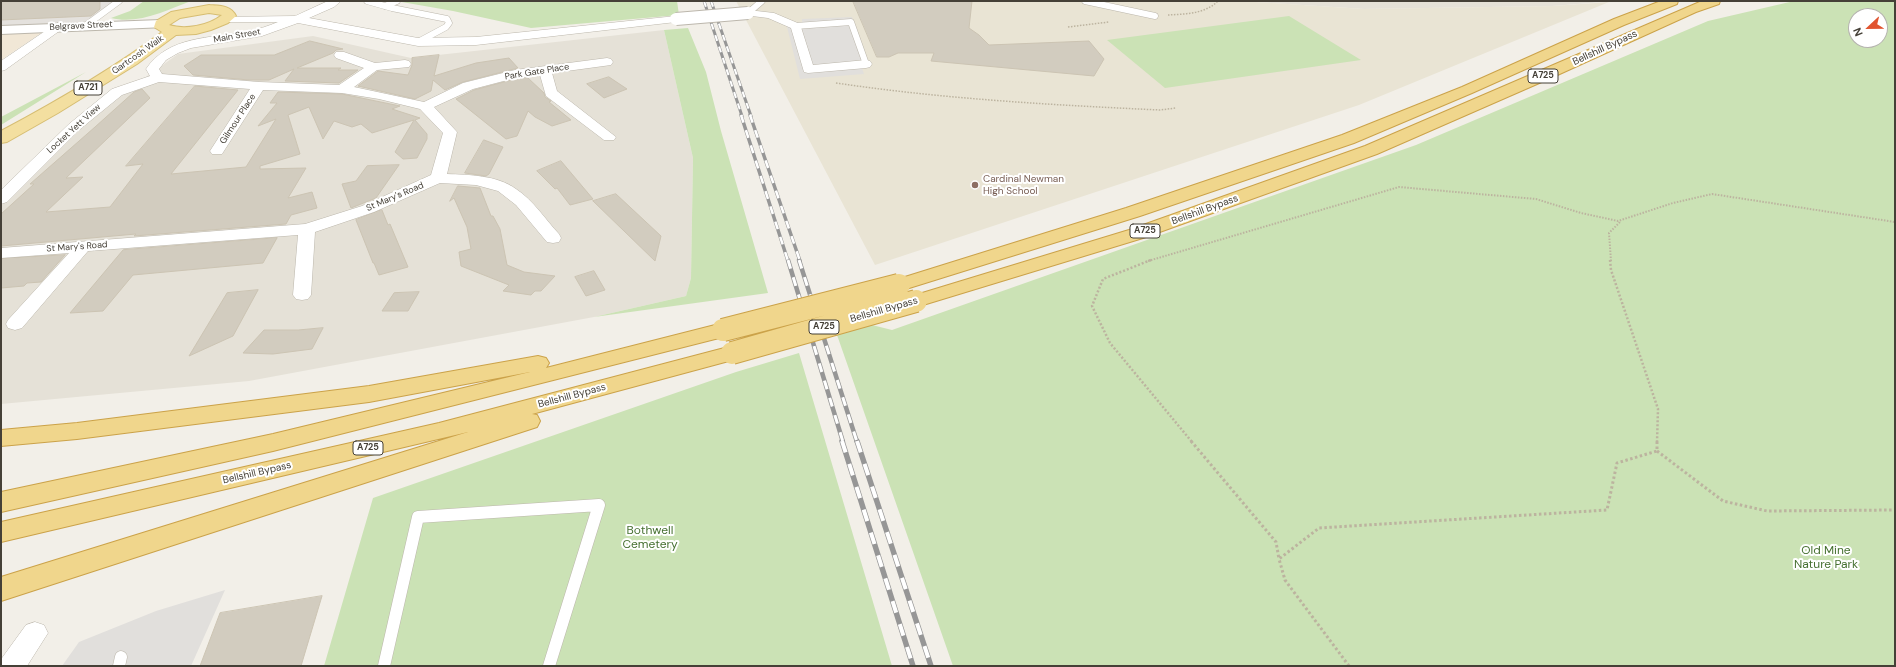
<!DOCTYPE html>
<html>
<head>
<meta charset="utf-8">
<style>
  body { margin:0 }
  #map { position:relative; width:1896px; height:667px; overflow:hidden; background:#f2efe8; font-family:"DM Sans",sans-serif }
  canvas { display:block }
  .frame { position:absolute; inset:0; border:2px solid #454037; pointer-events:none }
  .north { position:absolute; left:1848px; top:8px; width:40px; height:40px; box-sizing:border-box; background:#fff; border:1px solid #b5b3af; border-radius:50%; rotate:248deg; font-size:11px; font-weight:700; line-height:16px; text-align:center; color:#454037 }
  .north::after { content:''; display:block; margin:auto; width:14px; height:18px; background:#e15430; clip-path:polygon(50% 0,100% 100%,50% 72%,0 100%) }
</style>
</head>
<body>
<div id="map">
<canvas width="1896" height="667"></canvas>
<div class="frame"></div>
<div class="north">N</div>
</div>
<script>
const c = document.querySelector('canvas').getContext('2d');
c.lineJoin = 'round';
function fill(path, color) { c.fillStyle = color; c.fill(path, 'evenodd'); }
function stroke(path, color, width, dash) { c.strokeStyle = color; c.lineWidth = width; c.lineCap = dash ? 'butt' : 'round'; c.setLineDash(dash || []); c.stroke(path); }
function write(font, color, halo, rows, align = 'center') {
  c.font = font + ' "DM Sans",sans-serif'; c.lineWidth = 4; c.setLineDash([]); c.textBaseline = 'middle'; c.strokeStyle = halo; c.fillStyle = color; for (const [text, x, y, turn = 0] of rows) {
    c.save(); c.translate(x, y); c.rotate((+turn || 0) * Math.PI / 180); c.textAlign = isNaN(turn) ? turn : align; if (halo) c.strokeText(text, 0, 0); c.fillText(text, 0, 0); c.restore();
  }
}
const residential = new Path2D(`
  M1241 1H1613L1553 6 1364 9Z
  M664 30 693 158 691 278 686 296 594 317 249 381 1 404V203L68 133 178 54 313 36 411 58Z`);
const commercial = new Path2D(`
  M43 32 1 60V34Z`);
const industrial = new Path2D(`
  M1 1H119L72 30 1 34Z`);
const education = new Path2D(`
  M736 1H1241L1364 9 1553 6 1609 2 1359 105 875 265Z`);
const green = new Path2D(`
  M144 1H191C167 10 138 25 111 18L130 11Z
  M396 1H677L679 15 531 28 453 11Z
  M1794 1H1895V666H953L837 335 872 325 892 330 1416 145 1708 21ZM1856 16H1880V40H1856Z
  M1289 16 1361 60 1165 88 1107 40Z
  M688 28 706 72 721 131 768 293 594 317 686 296 691 278 693 158 664 30Z
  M86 72 1 125V117Z
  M799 353 892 666H324L373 498 736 372Z`);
const parking = new Path2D(`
  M852 17 870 68H862L864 74 800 79 787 27 802 23V19Z
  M225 590 191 666H62L79 642 156 611Z`);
const building = new Path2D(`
  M1 1H100V9L91 16 1 20Z
  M853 1H972L969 28 979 35 989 45 1089 41 1104 59 1094 76 931 61 934 53H898L889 57H877Z
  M310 41 343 49 336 50 333 53 297 68H341L338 70H358L339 83 285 81 294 69 269 80H249L193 75 184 66 201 55H274Z
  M439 55 434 76 476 63 509 58 518 68 463 82 445 90 433 80 431 91 415 99 358 86 378 71 408 75 412 65V58Z
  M609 77 627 89 604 98 587 84Z
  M528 78 544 93 545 97 551 101 549 102 571 120 552 126 535 117 528 111 517 136 506 139 456 99 474 90 515 79Z
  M195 86 238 90 171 174 246 167 276 119 258 126 277 103H270L278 92 342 94 400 106 392 109 420 118 415 120 427 134V139L417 158 403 159 395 152 414 120 372 133 361 124 352 127 334 121 323 139 309 107 288 115 300 154 260 166V169L306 168 288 198 312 192 317 208 291 215 286 224 134 236 136 234 1 246V214L34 184H30L95 127 134 92 142 89 150 98 66 178 83 177 46 212 110 207 143 164 126 166Z
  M484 140 503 147 489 174 486 176 465 173Z
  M561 161 593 199 570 205 557 188 555 189 537 171Z
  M399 165 376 198 351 208 342 184 356 181 367 166Z
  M458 186 480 188 491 216H493L500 229 507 265 524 272 555 276 541 291H535L531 295 503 291 509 285 461 266 459 252 471 249 467 227 454 198 450 201Z
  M616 194 661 236 655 261 593 201Z
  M382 210 388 225 390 224 408 267 379 275 374 263H373L356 220Z
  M277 238 263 263 133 275 103 311 70 313 123 250Z
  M65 255 41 282 27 283 24 286 1 288V259Z
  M594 271 605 290 586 296 575 277Z
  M258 290 233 336 189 356 227 293Z
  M419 292 408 311H382L394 293Z
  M323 328 312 349 273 354 243 353 264 330H298Z
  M322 596 301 666H200L220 613Z`);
const pathFar3 = new Path2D(`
  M1168 15C1185 14 1205 14 1218 1
  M1068 27 1109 22
  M836 83C944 99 1052 105 1160 110L1176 108`);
const pathFar2 = new Path2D(`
  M1148 261 1399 187 1536 199 1581 213 1618 221 1673 203 1712 194 1895 222
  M1611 261 1609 233 1620 222`);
const pathFar1 = new Path2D(`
  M1151 260 1103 279 1092 306 1110 343 1192 442
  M1610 260 1611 270 1658 409 1657 442`);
const path = new Path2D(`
  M1191 441 1276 542 1279 559
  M1657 451 1723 501 1767 511 1895 510
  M1349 666 1285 580 1279 559 1319 528 1607 510 1617 463 1657 451V441`);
const serviceFar1 = new Path2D(`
  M367 1 392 8 447 19 449 23 446 27 418 42
  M1085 1 1155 16
  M385 6 397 1
  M748 13 762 1
  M85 26 119 1
  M796 26 851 22 866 64`);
const service = new Path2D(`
  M119 666 121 657
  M384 666 418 517 599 505 549 666`);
const minor = new Path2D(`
  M328 1H341L334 7 309 18 418 38 476 37 676 16 682 19 676 22 476 45 418 46 298 23 262 36 191 48 178 53 166 60 159 69 162 74 259 82 339 85 364 68 336 58 334 55 336 52H344L375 63 405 60 409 61 411 64 409 67 377 70 354 87 424 102 463 83 515 70 607 58 611 59 613 62 611 65 552 73 557 91 616 137 614 140H604L546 96 540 75 515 78 473 89 434 107 457 132 447 174C469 175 497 175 516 189 533 200 545 219 559 234L561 238 559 242 553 243 547 242 516 205 498 191 476 185 440 183 374 212 315 232 311 295 308 299 302 300 296 299 293 295 298 235 88 251 22 328 15 330 8 328 6 324 8 320 69 253 1 258V248L305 224 362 206 431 175 443 133 420 109 379 99 342 93 263 90 222 154H212L210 151 250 89 159 82 122 95 79 130 7 202 1 204V190L69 124 112 89 150 76 146 69C168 36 211 38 246 32 257 30 268 26 278 22H226L220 19 222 17 295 16Z
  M748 10 774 13 800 24 813 65 866 60 870 61 872 64 870 67 866 68 808 73 804 72 791 28 768 18 744 15 742 13 744 11Z
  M58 23 62 25 64 27 62 29 5 70 1 71V61L54 25Z
  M35 622 44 625 48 633 27 666H1L2 658 26 625Z`);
const tertiary = new Path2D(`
  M161 20 166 21 168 24 166 27 1 34V26Z`);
const primary = new Path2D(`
  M209 5C219 6 231 5 236 16L228 23 211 30 196 34 176 35 137 64 58 113 7 142 1 143V131C57 101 111 70 162 32L154 27 156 21 171 12ZM209 13 222 15C208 26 185 30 169 25L180 18Z`);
const trunk = new Path2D(`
  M1661 1H1678L1677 4 1624 25 1472 93 1354 143 1140 216 906 289 899 291 892 289 889 285 892 281 1126 208 1342 135 1462 87 1614 19Z
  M1702 1H1720L1719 4 1696 12 1553 77 1377 154 1143 238 923 305 916 307 909 305 905 301 909 297 1129 230 1365 146Z
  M723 323 731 325 734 330 731 335 273 451 1 512V492L273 434 530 372 369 402 77 439 1 446V430L77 423 369 386 538 356 546 358 549 363 546 368Z
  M732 346 740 348 743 353 740 358 532 414 537 415 540 421 537 427 1 601V577L468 432 1 542V522L439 423Z`);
const railFar3 = new Path2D(`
  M704 1 742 116
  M711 1 751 116`);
const railFar2 = new Path2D(`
  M741 115 788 261
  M750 115 800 261`);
const railFar1 = new Path2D(`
  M788 260 843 442
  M799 260 857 442`);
const rail = new Path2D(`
  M842 441 913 666
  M857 441 931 666`);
const minorBridge = new Path2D(`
  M676 19 748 13`);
const trunkBridge = new Path2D(`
  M723 330 899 285
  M732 353 916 301`);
const markers = [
  [975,185,4,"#8d6e63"]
];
const farStreetnames = [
  ["Belgrave Street",81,26,-3],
  ["Main Street",237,36,-10],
  ["Gartcosh Walk",138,55,-35],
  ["Park Gate Place",537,72,-9],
  ["Gilmour Place",238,119,-57],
  ["Locket Yett View",74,129,-42],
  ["St Mary's Road",395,197,-23],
  ["St Mary's Road",77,247,-4]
];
const shields = [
  [1543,76,30],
  [88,88,28],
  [1145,231,30],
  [824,327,30],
  [368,448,30]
];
const shieldNames = [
  ["A725",1543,76],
  ["A721",88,88],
  ["A725",1145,231],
  ["A725",824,327],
  ["A725",368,448]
];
const streetNames = [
  ["Bellshill Bypass",1605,48,-25],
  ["Bellshill Bypass",1205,210,-20],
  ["Bellshill Bypass",884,310,-16],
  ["Bellshill Bypass",572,396,-15],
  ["Bellshill Bypass",257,473,-13]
];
const educationNames = [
  ["Cardinal Newman",983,179],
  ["High School",983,191]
];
const nearParknames = [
  ["Bothwell",650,531],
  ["Cemetery",650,545],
  ["Old Mine",1826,551],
  ["Nature Park",1826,565]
];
fill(residential, '#e5e1d7');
fill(commercial, '#f1e7d6');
fill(industrial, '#e4e1dd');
fill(education, '#e9e4d4');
fill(green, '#cbe2b5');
fill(parking, '#e1dfdc');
fill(building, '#d2ccbf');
stroke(building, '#ccc4b3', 1);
stroke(serviceFar1, '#bcb7ac', 7);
stroke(service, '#bcb7ac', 13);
stroke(minor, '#bcb7ac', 1);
stroke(tertiary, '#bcb7ac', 2);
stroke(primary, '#d6bd72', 2);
stroke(trunk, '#cba249', 2);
stroke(pathFar3, '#bcb39f', 1.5, [1.5, 1.5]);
stroke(pathFar2, '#bcb39f', 2, [1.5, 1.5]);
stroke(pathFar1, '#bcb39f', 2.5, [2, 2]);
stroke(path, '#bcb39f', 3, [2.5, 2.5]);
stroke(serviceFar1, '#fff', 6);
stroke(service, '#fff', 12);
fill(minor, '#fff');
fill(tertiary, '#fff');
fill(primary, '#f3dfa0');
fill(trunk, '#f0d68c');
stroke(railFar3, '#969696', 3);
stroke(railFar2, '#969696', 3.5);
stroke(railFar1, '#969696', 4.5);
stroke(rail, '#969696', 5.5);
stroke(railFar3, '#fff', 2, [6]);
stroke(railFar2, '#fff', 2.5, [8]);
stroke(railFar1, '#fff', 3, [9]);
stroke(rail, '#fff', 4, [12]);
stroke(minorBridge, '#bcb7ac', 14, []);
stroke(trunkBridge, '#cba249', 24, []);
stroke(minorBridge, '#fff', 12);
stroke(trunkBridge, '#f0d68c', 22);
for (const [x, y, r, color] of markers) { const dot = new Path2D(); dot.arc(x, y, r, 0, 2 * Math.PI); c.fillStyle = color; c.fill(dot); stroke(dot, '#fff', 1.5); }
write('9px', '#454037', '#fff', farStreetnames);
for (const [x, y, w] of shields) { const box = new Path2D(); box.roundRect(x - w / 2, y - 7, w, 14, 3); c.fillStyle = '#fff'; c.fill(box); stroke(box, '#454037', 1); }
write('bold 9px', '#454037', null, shieldNames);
write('10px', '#454037', '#fff', streetNames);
write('10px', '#785e54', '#fff', educationNames, 'left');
write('12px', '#467031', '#fff', nearParknames);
</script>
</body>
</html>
